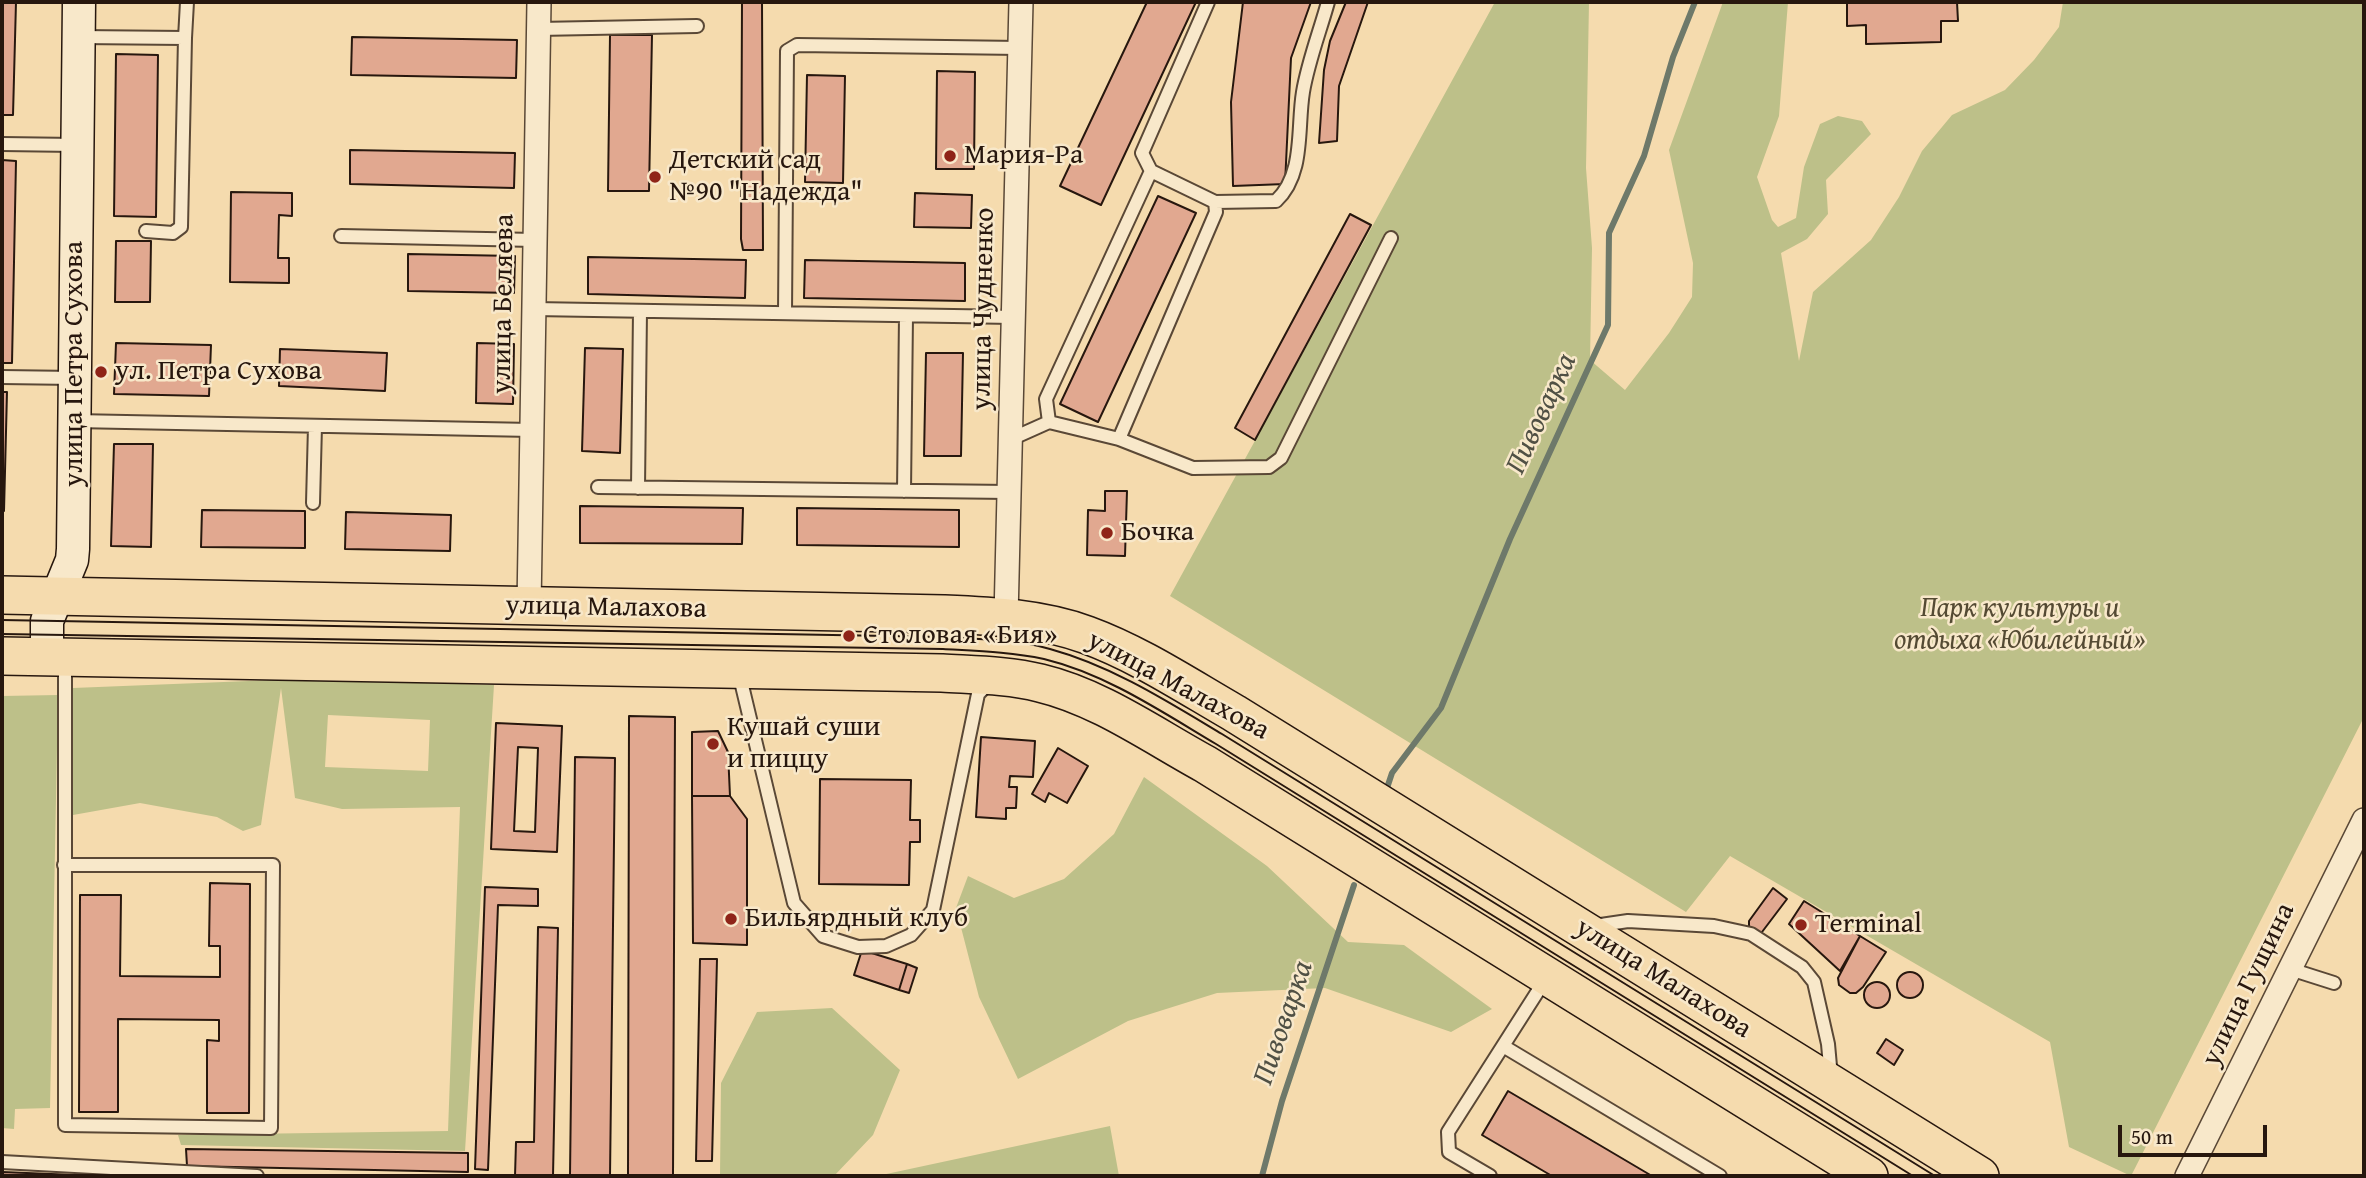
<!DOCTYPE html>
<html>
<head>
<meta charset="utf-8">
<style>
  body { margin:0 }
  #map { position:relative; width:2366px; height:1178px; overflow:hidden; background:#f5dbae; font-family:"Gentium Book Plus",serif }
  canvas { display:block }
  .frame { position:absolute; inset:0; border:4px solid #27170e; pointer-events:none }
  .scale { position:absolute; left:2118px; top:1125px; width:149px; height:32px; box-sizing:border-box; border:4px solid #27170e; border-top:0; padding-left:9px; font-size:21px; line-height:24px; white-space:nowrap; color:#27170e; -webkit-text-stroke:5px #f8e8ca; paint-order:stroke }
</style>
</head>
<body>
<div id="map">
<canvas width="2366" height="1178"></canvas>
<div class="frame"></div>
<div class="scale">50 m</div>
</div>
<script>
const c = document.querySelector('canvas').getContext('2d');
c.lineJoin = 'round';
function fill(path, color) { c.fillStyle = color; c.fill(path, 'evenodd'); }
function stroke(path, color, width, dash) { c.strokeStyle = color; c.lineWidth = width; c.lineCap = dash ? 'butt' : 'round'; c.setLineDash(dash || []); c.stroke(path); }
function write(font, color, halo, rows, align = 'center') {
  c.font = font + ' "Gentium Book Plus",serif'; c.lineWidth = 5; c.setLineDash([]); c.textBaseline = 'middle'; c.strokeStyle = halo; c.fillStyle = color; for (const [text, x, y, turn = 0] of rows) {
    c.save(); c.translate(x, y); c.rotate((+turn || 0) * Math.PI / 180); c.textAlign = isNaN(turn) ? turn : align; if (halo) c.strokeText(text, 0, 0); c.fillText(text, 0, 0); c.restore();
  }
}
const green = new Path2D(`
  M1495 2H1589L1586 168 1592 248 1590 360 1625 390 1669 333 1692 297 1693 263 1669 150 1723 2H1788L1779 116 1757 177 1772 220 1778 227 1796 218 1804 167 1820 124 1838 116 1862 121 1871 134 1826 180 1828 214 1807 239 1781 253 1799 361 1813 292 1871 240 1899 197 1922 151 1952 115 2005 90 2034 60 2059 27 2063 2H2364V717L2131 1176 2069 1147 2050 1042 1730 856 1686 912 1170 596Z
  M299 679 494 685 465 1151 181 1145 178 1135 448 1131 460 807 342 809 295 798 281 688 261 825 243 831 217 817 140 803 73 815V688ZM328 715 430 720 428 771 325 767Z
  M58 695 50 1108 15 1109 14 1129 2 1128V696Z
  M1144 777 1267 866 1348 942 1404 945 1492 1009 1451 1032 1325 988 1217 993 1128 1021 1018 1079 979 997 956 908 968 876 1014 898 1064 879 1114 834Z
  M832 1008 900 1070 873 1135 834 1176H720L721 1083 757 1012Z
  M1110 1126 1119 1176H877Z`);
const stream = new Path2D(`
  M1385 794 1392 773 1441 708 1510 539 1608 325 1609 233 1644 156 1673 57 1695 2
  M1262 1176 1282 1101 1354 885`);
const building = new Path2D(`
  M2 2H16L13 115H2Z
  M742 2H762L763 250H743L741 239Z
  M1147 2H1196L1101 205 1060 186Z
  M1243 2H1311L1291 58 1285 184 1233 186 1231 102Z
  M1346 2H1368L1339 86 1337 141 1319 143 1324 70 1330 41Z
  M1847 2H1957L1958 21H1941V42L1866 44V25L1847 26Z
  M610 35H652L649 191H608Z
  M352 37 517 40 516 78 351 75Z
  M116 54 158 55 156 217 114 216Z
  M937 71 975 72 974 169H936Z
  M807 75 845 76 843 183 805 182Z
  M350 150 515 153 514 188 350 184Z
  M2 160 16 161 12 363H2Z
  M231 192 292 193V216L279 215 278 258H289V283L230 282Z
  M915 193 972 195 971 228 914 227Z
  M1158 196 1196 213 1098 422 1060 404Z
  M1350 214 1371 225 1255 440 1235 428Z
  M116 241H151L150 302H115Z
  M408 254 515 256 514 293 408 291Z
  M588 257 746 260 745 298 588 294Z
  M805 260 965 263V301L804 298Z
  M116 343 211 345 209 396 114 394Z
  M477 343 514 344 513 404 476 403Z
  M585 348 623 349 620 453 582 451Z
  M280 349 387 353 385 391 279 386Z
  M926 353H963L961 456H924Z
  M2 392H7L4 511H2Z
  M114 444H153L151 547 111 546Z
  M1105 491H1127L1125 556 1087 555 1088 510 1105 511Z
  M580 506 743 508 742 544 580 543Z
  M797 508 959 510V547L797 545Z
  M202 510 305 511V548L201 547Z
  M346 512 451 515 450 551 345 549Z
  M629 716 675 717 673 1176H628Z
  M496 723 562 726 557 852 491 849ZM518 747 538 748 535 832 514 831Z
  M718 731 728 752 730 796H692V732Z
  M981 737 1035 741 1033 777 1010 776 1009 787H1017L1016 808H1006V819L976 817Z
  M1058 748 1088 766 1067 803 1049 793 1045 802 1032 794Z
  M575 757 615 758 610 1176H570Z
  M820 779 911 780 910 820H920V842H910L909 885 819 884Z
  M692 796H730L747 819V945L693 943Z
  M210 883 250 884 249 1113H207V1040L219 1041V1020L118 1019V1112H79L80 895H121L120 976 220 977V946H209Z
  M485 887 538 889V906L498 905 488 1170 475 1169Z
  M1773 888 1787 899 1762 932 1758 933 1749 926V921Z
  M1804 901 1860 936 1840 971 1789 924Z
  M538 927 558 928 553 1176H515L516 1142H534Z
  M1860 936 1886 952 1863 987 1856 993H1850L1839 985 1838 978Z
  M862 950 907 964 899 990 854 975Z
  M700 959H717L712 1161H696Z
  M907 964 917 968 909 993 899 990Z
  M1897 985a13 13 0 1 1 26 0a13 13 0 1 1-26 0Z
  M1864 995a13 13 0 1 1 26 0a13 13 0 1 1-26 0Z
  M1886 1039 1903 1050 1894 1065 1877 1053Z
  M1508 1091 1652 1176H1552L1482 1135Z
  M186 1149 468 1153V1172L187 1166Z
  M2 1172 100 1176H2Z`);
const lane = new Path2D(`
  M538 29 697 26
  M79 37 185 38 187 2
  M2 144 76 145
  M1215 202 1276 201C1305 174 1297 128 1303 92 1308 62 1320 31 1328 2
  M146 231 173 233 181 227 185 38
  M341 236 535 240
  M534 309 1013 317
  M785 313 787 51 797 45 1020 48
  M2 377 75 378
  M75 421 532 430
  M1049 422 1046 399 1151 171
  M1011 439 1049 422 1119 439 1193 468 1269 467 1281 458 1391 238
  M1119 439 1216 212 1215 202 1151 171 1142 153 1208 2
  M598 487 1009 492
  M638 488 640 311
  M904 491 906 316
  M313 503 315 426
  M739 673 794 903 823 936 858 947 886 946 911 935 933 910 978 694 990 682
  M64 865H273L271 1128 65 1125V660
  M1594 926 1628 921 1714 926 1751 934 1802 967 1814 982 1828 1044 1831 1077
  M2290 969 2334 983
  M1503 1046 1720 1176
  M2 1162 257 1176
  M1490 1176 1449 1152 1448 1132 1545 980`);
const street = new Path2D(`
  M529 606 539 2
  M1006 617 1021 2
  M2187 1176 2364 820`);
const secondary = new Path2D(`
  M47 656V621L72 560 73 549 79 2`);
const primary = new Path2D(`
  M2 595 944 614C992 616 1041 618 1087 635 1139 654 1187 686 1234 713L1980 1176
  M2 656 942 673C975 675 1008 675 1040 683 1099 697 1152 735 1205 764L1869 1176`);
const tram = new Path2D(`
  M2 620 943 637C979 639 1015 639 1050 649 1112 666 1167 701 1222 734L1935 1176
  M2 634 943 649C977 651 1011 652 1044 659 1106 674 1162 712 1216 744L1913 1176`);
const markers = [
  [950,156,7,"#8f2418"],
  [655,177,7,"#8f2418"],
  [101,372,7,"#8f2418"],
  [1107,533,7,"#8f2418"],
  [849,636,7,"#8f2418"],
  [713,744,7,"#8f2418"],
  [731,919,7,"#8f2418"],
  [1801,925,7,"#8f2418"]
];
const poiNames = [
  ["Мария-Ра",964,156],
  ["Детский сад",669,161],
  ["№90 \"Надежда\"",669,193],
  ["ул. Петра Сухова",115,372],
  ["Бочка",1121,533],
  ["Столовая «Бия»",863,636],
  ["Кушай суши",727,728],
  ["и пиццу",727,760],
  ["Бильярдный клуб",745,919],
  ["Terminal",1815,925]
];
const streetNames = [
  ["улица Беляева",504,304,-89],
  ["улица Чудненко",984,309,-89],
  ["улица Петра Сухова",75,364,-90],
  ["улица Малахова",606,608,1],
  ["улица Малахова",1178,686,28],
  ["улица Малахова",1663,979,32],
  ["улица Гущина",2249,985,-64]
];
const parkNames = [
  ["Парк культуры и",2020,609],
  ["отдыха «Юбилейный»",2020,641]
];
const waterNames = [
  ["Пивоварка",1542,414,-65],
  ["Пивоварка",1284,1023,-71]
];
fill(green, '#bdc089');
stroke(stream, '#6e796a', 6);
fill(building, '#e1a890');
stroke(building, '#27170e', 2);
stroke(lane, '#5a4836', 16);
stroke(street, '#5a4836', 26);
stroke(secondary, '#27170e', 35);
stroke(primary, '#27170e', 40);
stroke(lane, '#f8e8ca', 12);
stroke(street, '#f8e8ca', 23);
stroke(secondary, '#f8e8ca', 32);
stroke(primary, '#f5dbae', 37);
stroke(tram, '#27170e', 2);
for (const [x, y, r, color] of markers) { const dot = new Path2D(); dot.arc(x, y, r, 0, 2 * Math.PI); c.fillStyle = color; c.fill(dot); stroke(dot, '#f8e8ca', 2.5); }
write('28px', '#27170e', '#f8e8ca', poiNames, 'left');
write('28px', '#27170e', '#f8e8ca', streetNames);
write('italic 28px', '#544a33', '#f8e8ca', parkNames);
write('italic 30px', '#505044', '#f8e8ca', waterNames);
</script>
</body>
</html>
